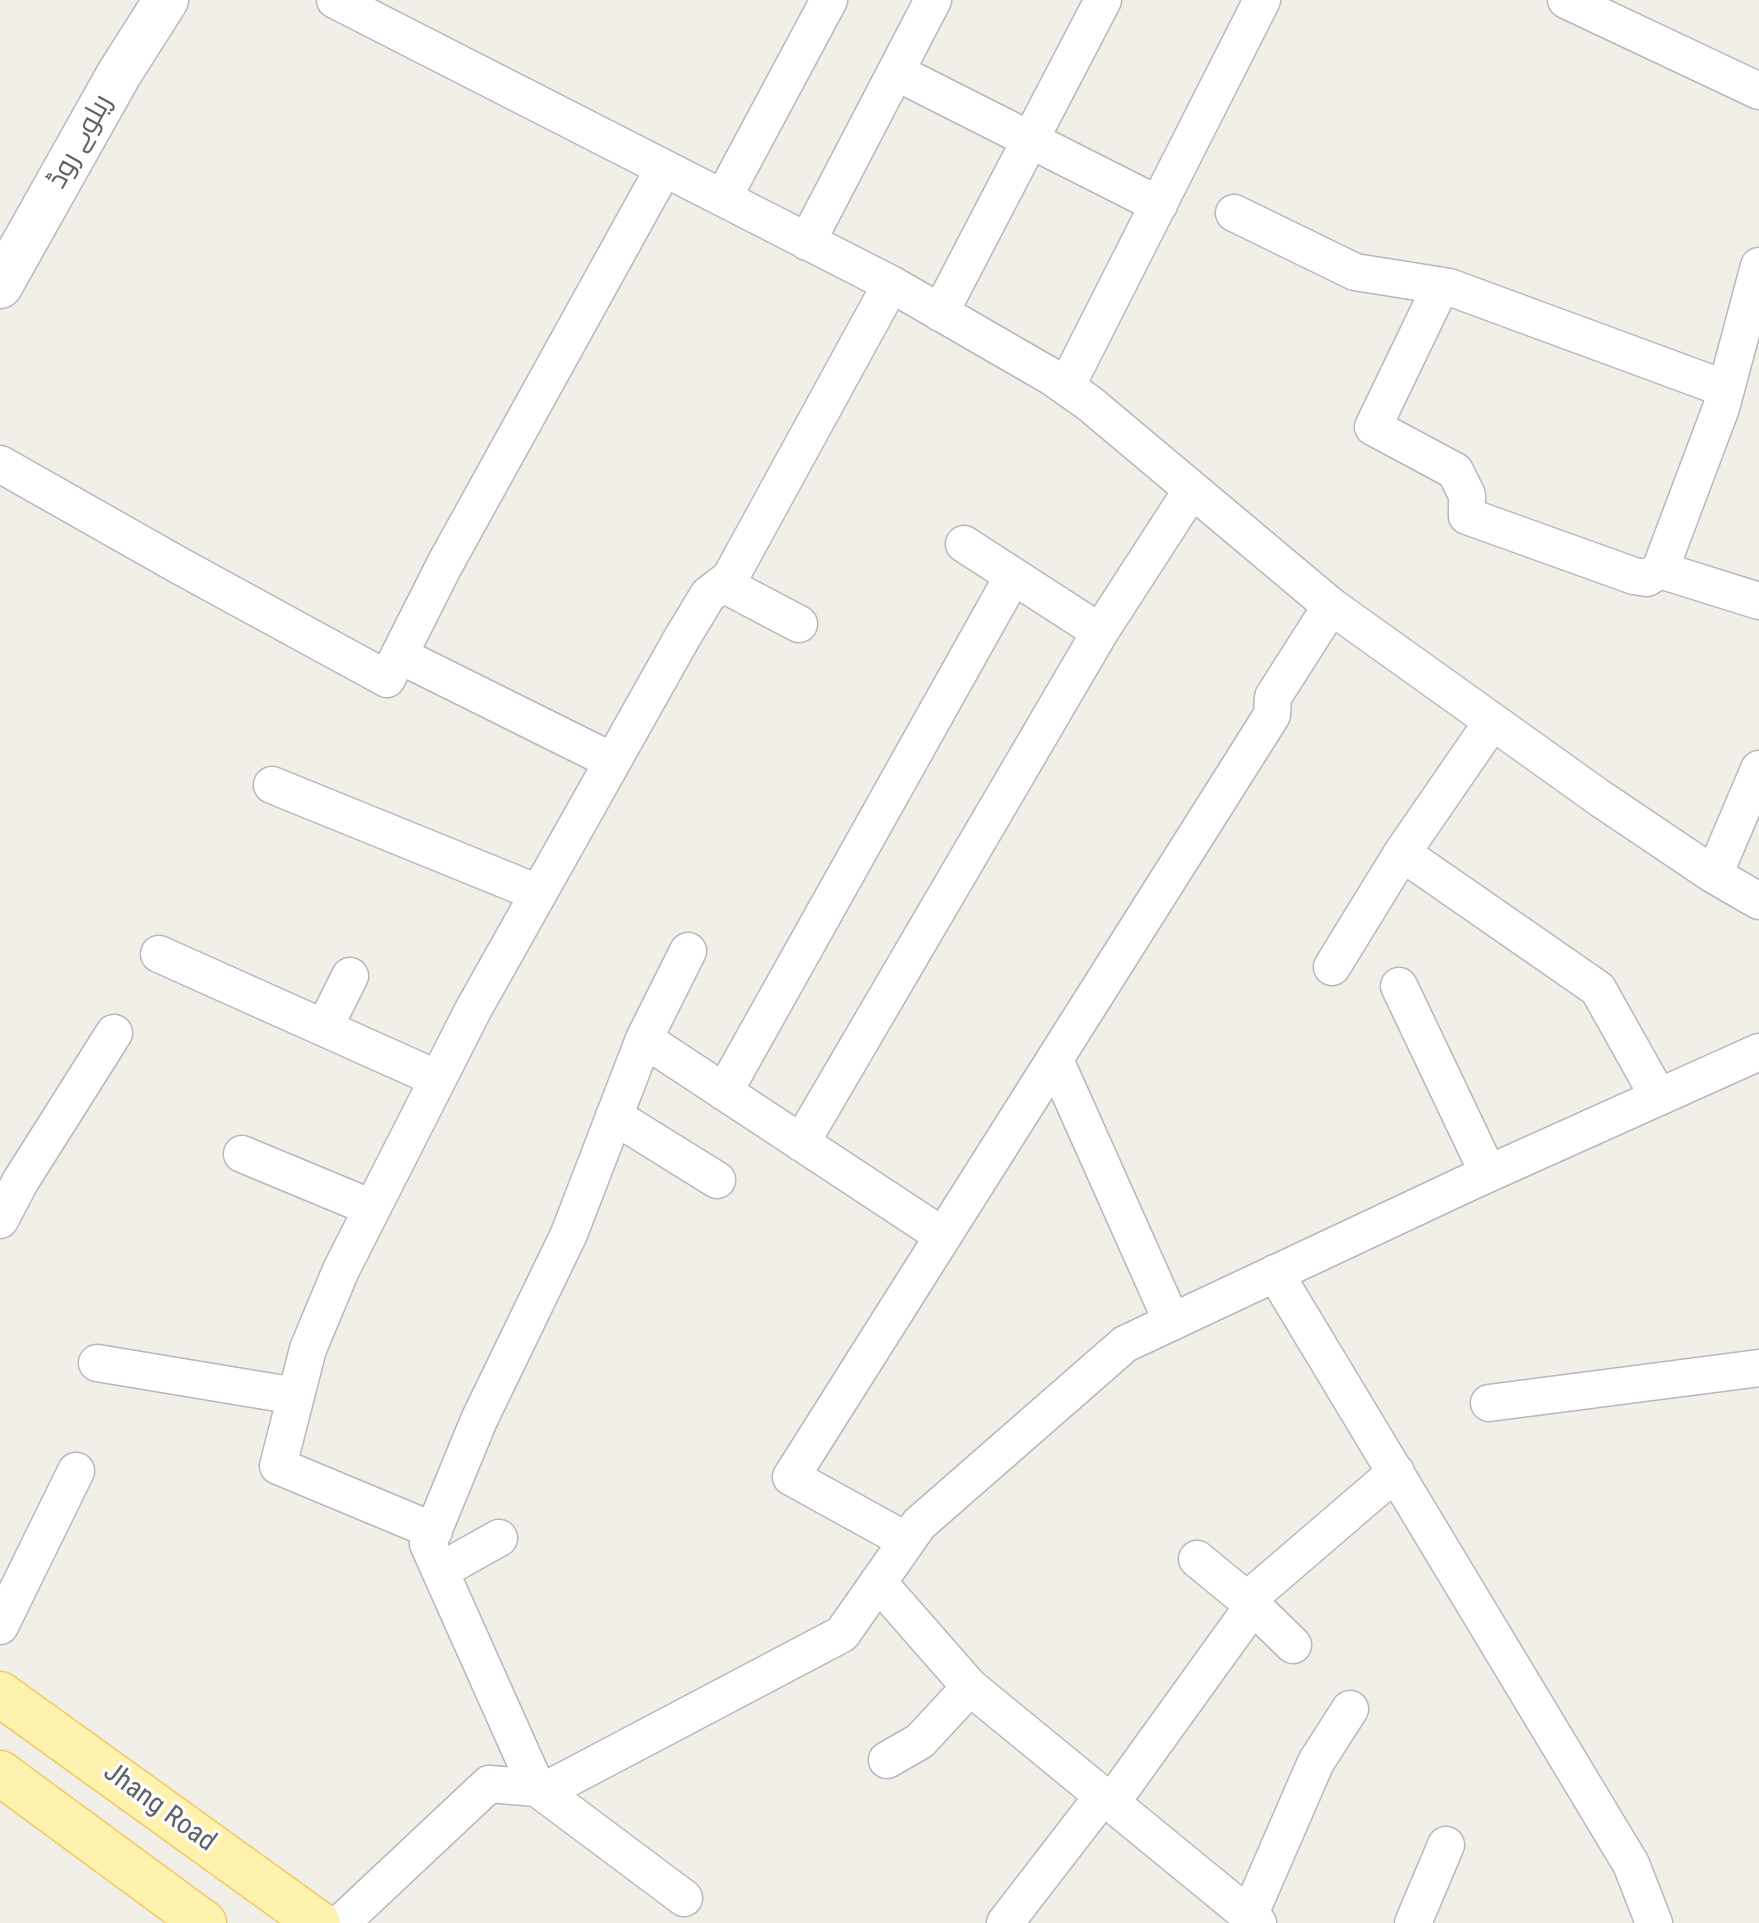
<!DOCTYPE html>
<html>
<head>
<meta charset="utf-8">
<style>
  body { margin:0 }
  canvas { display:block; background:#f1efe8 }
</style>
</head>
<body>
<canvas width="1759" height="1923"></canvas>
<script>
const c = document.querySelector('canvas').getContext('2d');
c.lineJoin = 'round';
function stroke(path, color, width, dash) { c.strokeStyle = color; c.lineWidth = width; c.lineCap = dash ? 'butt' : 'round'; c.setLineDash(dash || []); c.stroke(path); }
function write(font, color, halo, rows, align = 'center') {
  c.font = font + ' "Roboto Condensed",Cairo,sans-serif'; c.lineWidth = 6; c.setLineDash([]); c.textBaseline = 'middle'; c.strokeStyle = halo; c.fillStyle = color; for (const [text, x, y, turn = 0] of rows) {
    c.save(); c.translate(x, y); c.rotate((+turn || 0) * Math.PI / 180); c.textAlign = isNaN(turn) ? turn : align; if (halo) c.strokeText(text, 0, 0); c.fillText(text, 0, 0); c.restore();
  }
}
const minor = new Path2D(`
  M335 0 891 284 1052 377 1089 403 1331 606 1601 799 1714 875 1759 901
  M1566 0 1759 91
  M896 72 1159 205
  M723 198 829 0
  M1234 213 1355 272 1449 287 1726 389
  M807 242 933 0
  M1441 286 1373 427 1455 471 1467 495V516L1634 576 1647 578 1660 570 1721 408 1759 266
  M940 313 1103 0
  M1066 387 1262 0
  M0 464 180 566 387 679 445 564 664 168
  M964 544 1100 632
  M1660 570 1759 601
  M723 584 799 624
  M399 655 612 761
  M272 785 538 893
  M1402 853 1598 989 1658 1096
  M1714 875 1759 769
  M159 954 438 1079
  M1332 967 1402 853 1492 722
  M1399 986 1488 1173
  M324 1028 350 976
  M644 1039 943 1236
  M1055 1060 1172 1322
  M724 1092 1013 576
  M614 1116 717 1180
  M801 1143 1100 632 1191 491
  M242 1154 372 1208
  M0 1220 20 1182 114 1033
  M1275 1273 1631 1864 1654 1923
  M97 1363 296 1396
  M1489 1403 1759 1368
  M434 1531 278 1466 308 1349 341 1270 473 1010 682 638 708 595 730 578 891 284
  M907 1541 791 1477 1272 715 1273 697 1331 606
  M1197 1559 1247 1600 1293 1645
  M440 1571 499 1538
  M878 1582 970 1687 1258 1923
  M1247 1600 1396 1472
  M0 1626 76 1471
  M887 1760 920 1741 970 1687
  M1111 1803 1253 1606
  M684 1898 537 1788 428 1544 479 1420 569 1234 644 1039 688 951
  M1249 1916 1316 1762 1350 1709
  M341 1923 489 1784 548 1789 842 1634 919 1524 1125 1344 1472 1181 1759 1052
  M1005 1923 1103 1796
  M1413 1923 1446 1845`);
const secondary = new Path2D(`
  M0 286 119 74 166 0`);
const primary = new Path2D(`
  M0 1694 318 1923
  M0 1773 204 1923`);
const streetNames = [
  ["ریلوے روڈ",81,142,-61],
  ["Jhang Road",159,1808,36]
];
stroke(minor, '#b5b8bc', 39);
stroke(secondary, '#b6babf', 47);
stroke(primary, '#f2c960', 47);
stroke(minor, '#fff', 36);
stroke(secondary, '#fff', 44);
stroke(primary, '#fff2af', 44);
write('28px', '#5f6368', '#fff', streetNames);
</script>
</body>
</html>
